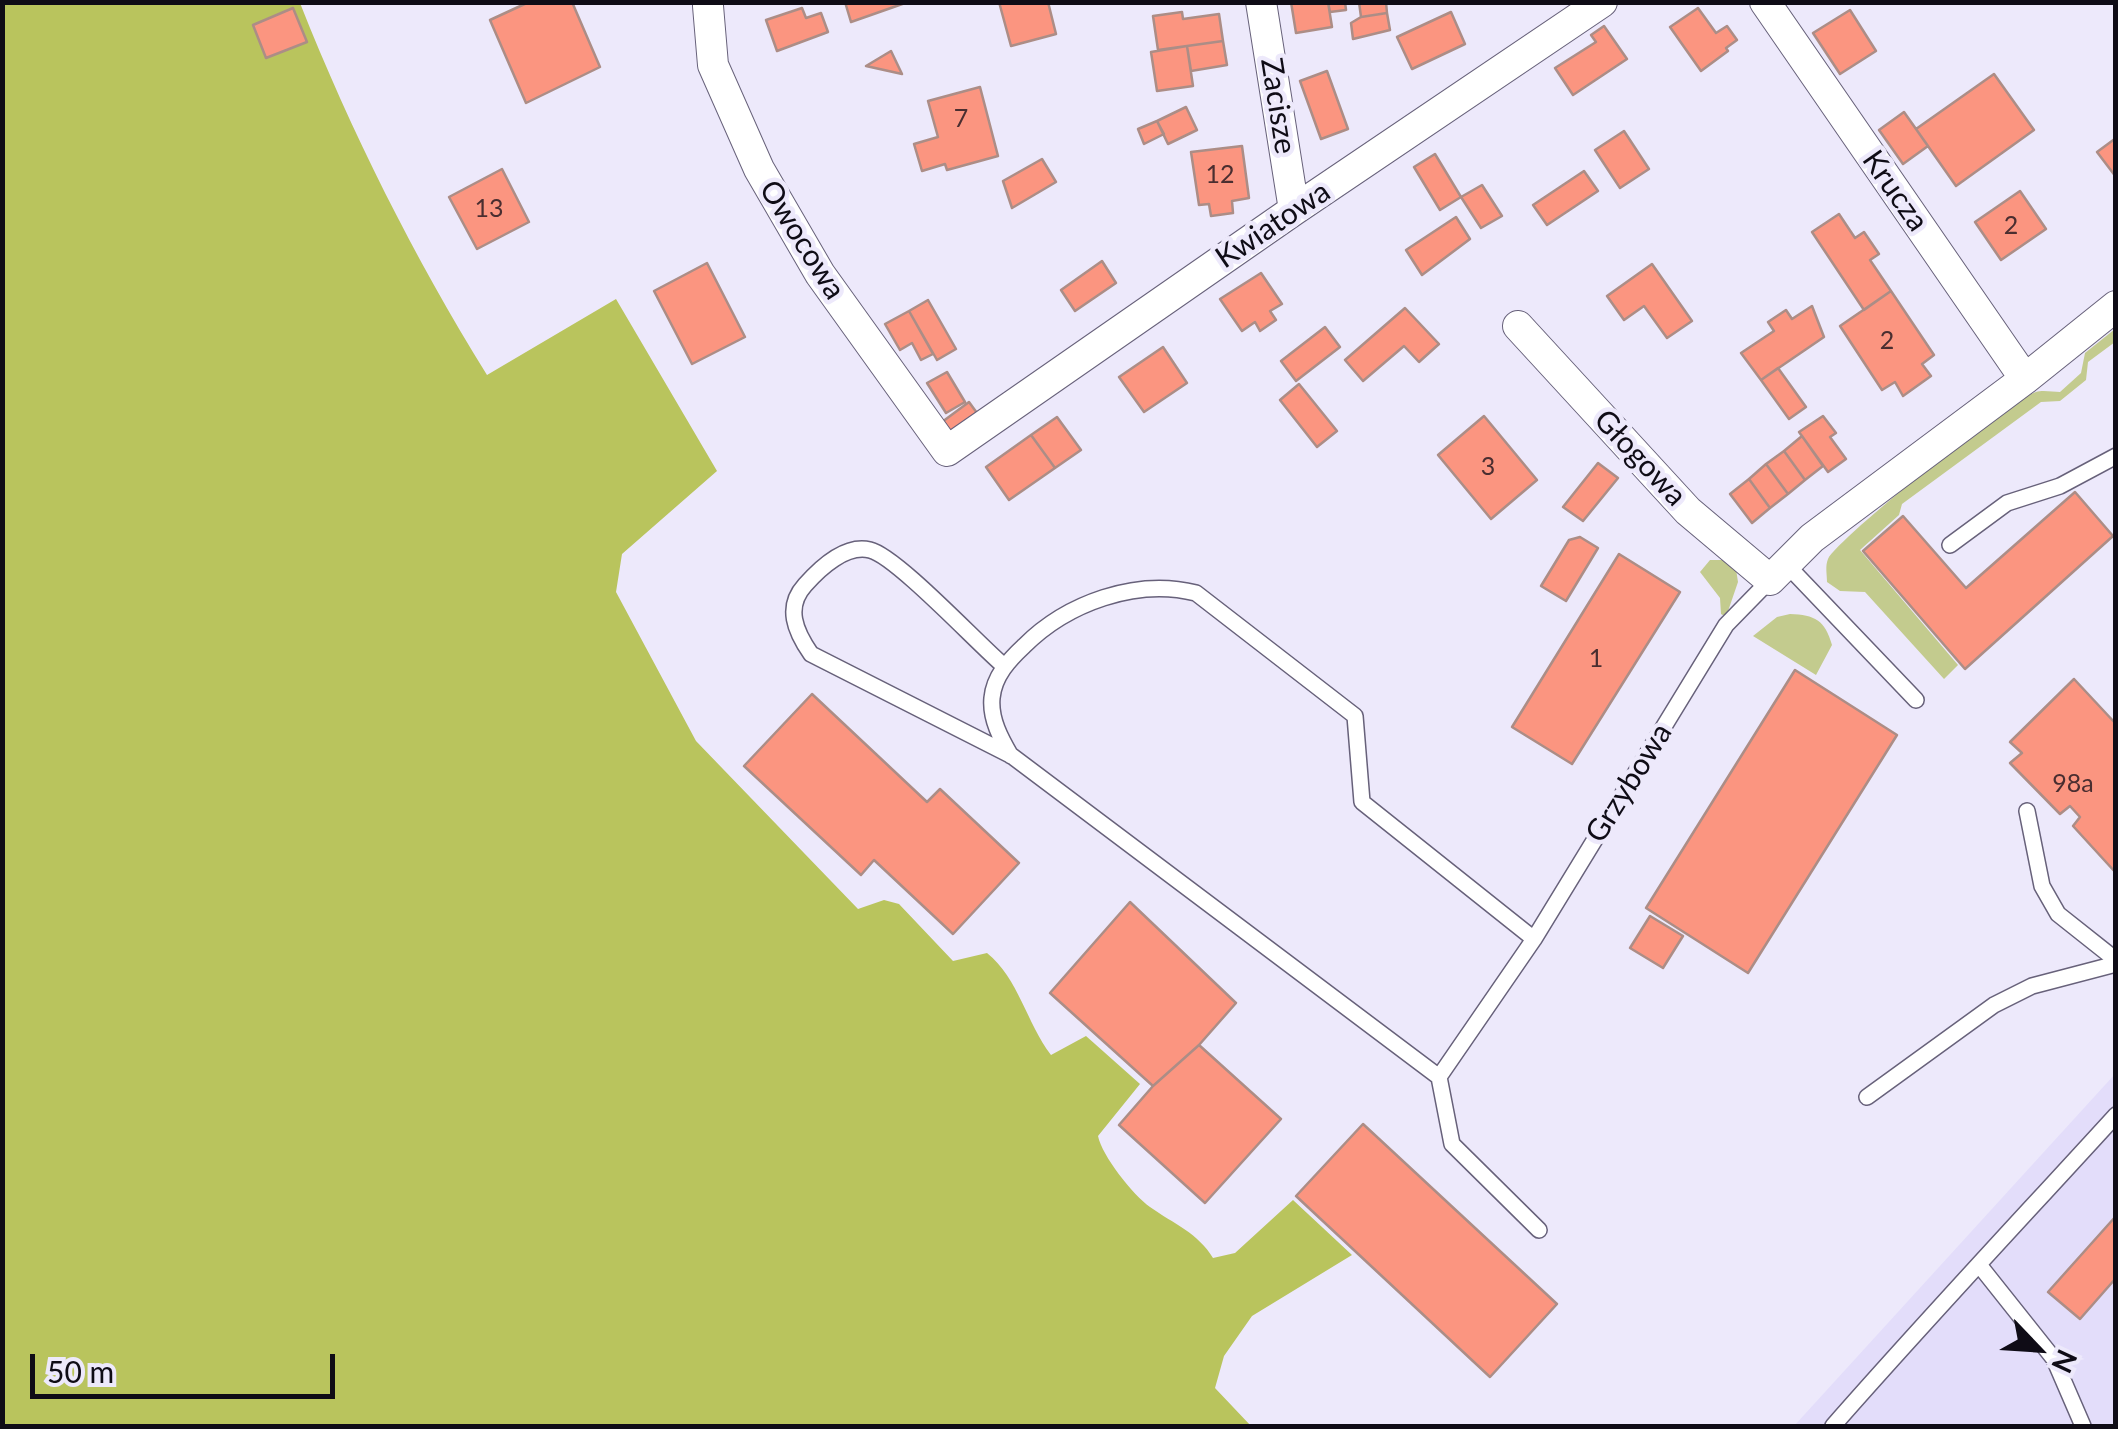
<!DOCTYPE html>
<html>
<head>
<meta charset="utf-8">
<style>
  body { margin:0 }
  #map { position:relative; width:2118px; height:1429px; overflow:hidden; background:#ede9fb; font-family:Lato,sans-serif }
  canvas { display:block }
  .frame { position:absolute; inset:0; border:5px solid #0f0c16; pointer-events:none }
  .north { position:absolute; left:1988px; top:1299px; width:100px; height:100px; -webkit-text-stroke:8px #ede9fb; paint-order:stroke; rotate:115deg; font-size:28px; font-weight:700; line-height:40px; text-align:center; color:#0f0c16 }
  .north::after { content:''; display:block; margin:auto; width:35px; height:45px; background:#0f0c16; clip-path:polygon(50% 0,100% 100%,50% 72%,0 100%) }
  .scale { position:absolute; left:30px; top:1354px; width:305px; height:45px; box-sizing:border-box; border:5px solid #0f0c16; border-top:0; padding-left:12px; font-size:30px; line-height:35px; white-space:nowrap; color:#0f0c16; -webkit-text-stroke:8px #ede9fb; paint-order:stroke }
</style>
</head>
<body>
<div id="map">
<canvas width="2118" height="1429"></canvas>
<div class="frame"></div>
<div class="north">N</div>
<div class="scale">50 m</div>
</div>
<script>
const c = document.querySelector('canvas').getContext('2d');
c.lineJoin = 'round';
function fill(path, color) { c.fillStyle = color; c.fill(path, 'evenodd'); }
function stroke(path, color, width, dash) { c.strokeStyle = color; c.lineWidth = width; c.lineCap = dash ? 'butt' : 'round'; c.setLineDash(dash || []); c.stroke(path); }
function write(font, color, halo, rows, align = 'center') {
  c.font = font + ' Lato,sans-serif'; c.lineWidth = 9; c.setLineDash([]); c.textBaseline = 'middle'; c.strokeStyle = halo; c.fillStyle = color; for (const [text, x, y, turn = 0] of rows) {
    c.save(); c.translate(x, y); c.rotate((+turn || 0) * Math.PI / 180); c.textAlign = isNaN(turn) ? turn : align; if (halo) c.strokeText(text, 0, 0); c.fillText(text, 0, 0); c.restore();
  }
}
const built = new Path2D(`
  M2115 1074V1426H1794Z`);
const green = new Path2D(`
  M2115 329V342L2088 362 2086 380 2060 401 2041 402 1902 504 1899 515 1860 550 1958 665 1944 679 1865 592 1840 591 1827 582C1827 574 1825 566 1828 559 1839 537 2012 399 2036 392 2043 390 2053 392 2060 392L2081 373 2085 353Z
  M1710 560H1722L1736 569 1738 582 1726 617 1721 614 1720 598 1700 572Z
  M1790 614C1815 615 1825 620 1832 645L1816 675 1753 636 1777 617Z`);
const forest = new Path2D(`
  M3 3H300C351 132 414 257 487 375L616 299 717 471 622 554 616 592 696 741 858 909 884 900 899 904 953 961 987 953C1019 979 1026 1022 1051 1055L1086 1036 1140 1084 1098 1136C1102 1156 1133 1195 1150 1207 1174 1224 1198 1233 1213 1258L1235 1253 1293 1200 1352 1255 1252 1316 1224 1356 1215 1388 1251 1426H3Z`);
const building = new Path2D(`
  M529 2H572L600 67 526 103 490 20Z
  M845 2H908L851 22Z
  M999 2H1048L1056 34 1011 46Z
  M1291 2H1328L1332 27 1296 33Z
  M1328 2H1345L1346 10 1330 12Z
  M1359 2H1386L1387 13 1361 17Z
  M293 8 307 42 266 58 253 25Z
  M802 8 806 18 821 13 828 32 777 51 766 20Z
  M1698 8 1716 33 1727 26 1737 40 1726 48 1728 51 1701 71 1670 27Z
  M1850 10 1876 51 1840 74 1813 33Z
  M1182 12 1183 19 1219 14 1223 41 1158 50 1153 16Z
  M1451 12 1465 44 1412 69 1397 37Z
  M1387 13 1390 30 1353 39 1351 23 1361 17Z
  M1604 26 1627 59 1573 95 1555 68 1596 42 1591 35Z
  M1223 41 1227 65 1191 71 1187 46Z
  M1187 46 1193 86 1157 91 1151 52Z
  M891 51 902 74 866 66Z
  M1327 71 1348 129 1321 139 1300 81Z
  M1994 74 2034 130 1956 186 1916 129Z
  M980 87 998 156 947 170 945 164 922 171 914 144 938 137 928 101Z
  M1186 107 1197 130 1168 144 1157 121Z
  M1904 112 1928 146 1903 164 1879 130Z
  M1157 121 1164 134 1144 144 1138 129Z
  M1624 131 1649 169 1620 188 1595 150Z
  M2116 138V177L2097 152Z
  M1242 146 1249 198 1232 201 1233 213 1211 216 1209 204 1199 205 1191 152Z
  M1435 154 1461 197 1440 210 1414 167Z
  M1042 159 1056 182 1012 208 1003 181Z
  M502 169 529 222 477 249 449 197Z
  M1584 171 1598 191 1547 225 1533 205Z
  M1482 185 1502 216 1481 228 1461 197Z
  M2020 191 2046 229 2001 260 1975 222Z
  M1839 214 1855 238 1864 232 1879 254 1870 260 1891 291 1864 310 1812 232Z
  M1456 217 1470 239 1422 275 1406 250Z
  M1102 261 1116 283 1075 311 1061 290Z
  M707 263 745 337 692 364 654 291Z
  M1652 264 1692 321 1667 338 1644 306 1624 320 1607 296Z
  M1261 273 1282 304 1270 311 1276 320 1260 331 1255 322 1242 331 1220 299Z
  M1891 291 1934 355 1922 364 1931 376 1903 396 1895 382 1882 390 1840 326Z
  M928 300 956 349 937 360 909 311Z
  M1812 306 1824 337 1761 380 1741 353 1774 331 1768 322 1786 310 1792 319Z
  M1405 308 1439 344 1419 362 1404 346 1363 381 1345 360Z
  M909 311 933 354 921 360 912 343 900 350 885 324Z
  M1325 327 1340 347 1296 381 1281 361Z
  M1163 347 1187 383 1144 412 1119 377Z
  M1778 368 1806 407 1789 419 1761 380Z
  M947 372 965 402 946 413 927 383Z
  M1299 384 1337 431 1317 447 1280 400Z
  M969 402 977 413 949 433 942 422Z
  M1484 416 1537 480 1491 519 1438 455Z
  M1823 416 1836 433 1830 437 1846 459 1828 472 1799 432Z
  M1057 417 1081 450 1055 468 1031 435Z
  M1031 435 1055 468 1009 500 986 467Z
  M1802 436 1823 466 1805 480 1784 451Z
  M1784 451 1805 480 1788 494 1766 464Z
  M1598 463 1618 478 1583 521 1563 507Z
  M1766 464 1788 494 1770 508 1749 479Z
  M1749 479 1770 508 1752 523 1730 494Z
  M2075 492 2113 536 1965 669 1863 551 1903 516 1966 588Z
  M1580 537 1598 548 1566 601 1541 586 1569 540Z
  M1619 554 1680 592 1572 764 1512 727Z
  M1795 670 1897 735 1748 973 1646 908Z
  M2074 679 2116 724V873L2073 826 2080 817 2070 806 2060 814 2010 763 2022 753 2010 742Z
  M812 694 927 802 940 789 1019 863 953 934 874 860 861 875 744 766Z
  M1130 902 1236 1003 1199 1045 1153 1086 1050 993Z
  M1650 916 1683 936 1663 968 1630 948Z
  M1199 1045 1281 1119 1205 1203 1119 1125 1153 1086Z
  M1363 1124 1557 1304 1490 1377 1296 1196Z
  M2116 1216V1278L2080 1319 2048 1292Z`);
const lane = new Path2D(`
  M1950 545 2007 503 2060 486 2116 456
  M1786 564 1916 700
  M1004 666C977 643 896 556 870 550 846 544 820 568 805 585 785 607 795 631 811 654L1012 756 1439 1077 1534 939
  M1011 756C1001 739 990 719 992 698 994 676 1009 660 1024 646 1067 603 1136 578 1196 593L1355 716 1362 802 1534 939 1726 625 1770 580
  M2027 811 2042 886 2058 914 2116 960
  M1439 1077 1452 1144 1539 1230
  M1867 1097 1994 1005 2032 986 2116 964
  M1980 1266 2054 1359 2083 1426
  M1833 1426C1925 1321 2021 1219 2116 1115`);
const street = new Path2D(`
  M1261 2 1294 210
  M1765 2 2025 379
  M708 6 713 65 759 169 820 274 947 451 1294 210 1602 2
  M1518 326 1688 511 1770 580 1812 538 2025 379 2116 306`);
const numberNames = [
  ["7",961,119],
  ["12",1220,175],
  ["13",489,209],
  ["2",2011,226],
  ["2",1887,341],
  ["3",1488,467],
  ["1",1596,659],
  ["98a",2073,784]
];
const streetNames = [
  ["Zacisze",1278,106,81],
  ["Krucza",1895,191,55],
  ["Kwiatowa",1273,225,-34],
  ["Owocowa",802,240,58],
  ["Głogowa",1640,458,47],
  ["Grzybowa",1629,783,-58]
];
fill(built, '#e3ddfa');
fill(green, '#c3cb8e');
fill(forest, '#b9c45d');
fill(building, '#fb9580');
stroke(building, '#ac8d86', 2.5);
stroke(lane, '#67617a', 18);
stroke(street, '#67617a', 32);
stroke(lane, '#fff', 15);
stroke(street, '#fff', 30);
write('25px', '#4a2e30', null, numberNames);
write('30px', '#0f0c16', '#ede9fb', streetNames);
</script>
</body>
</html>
